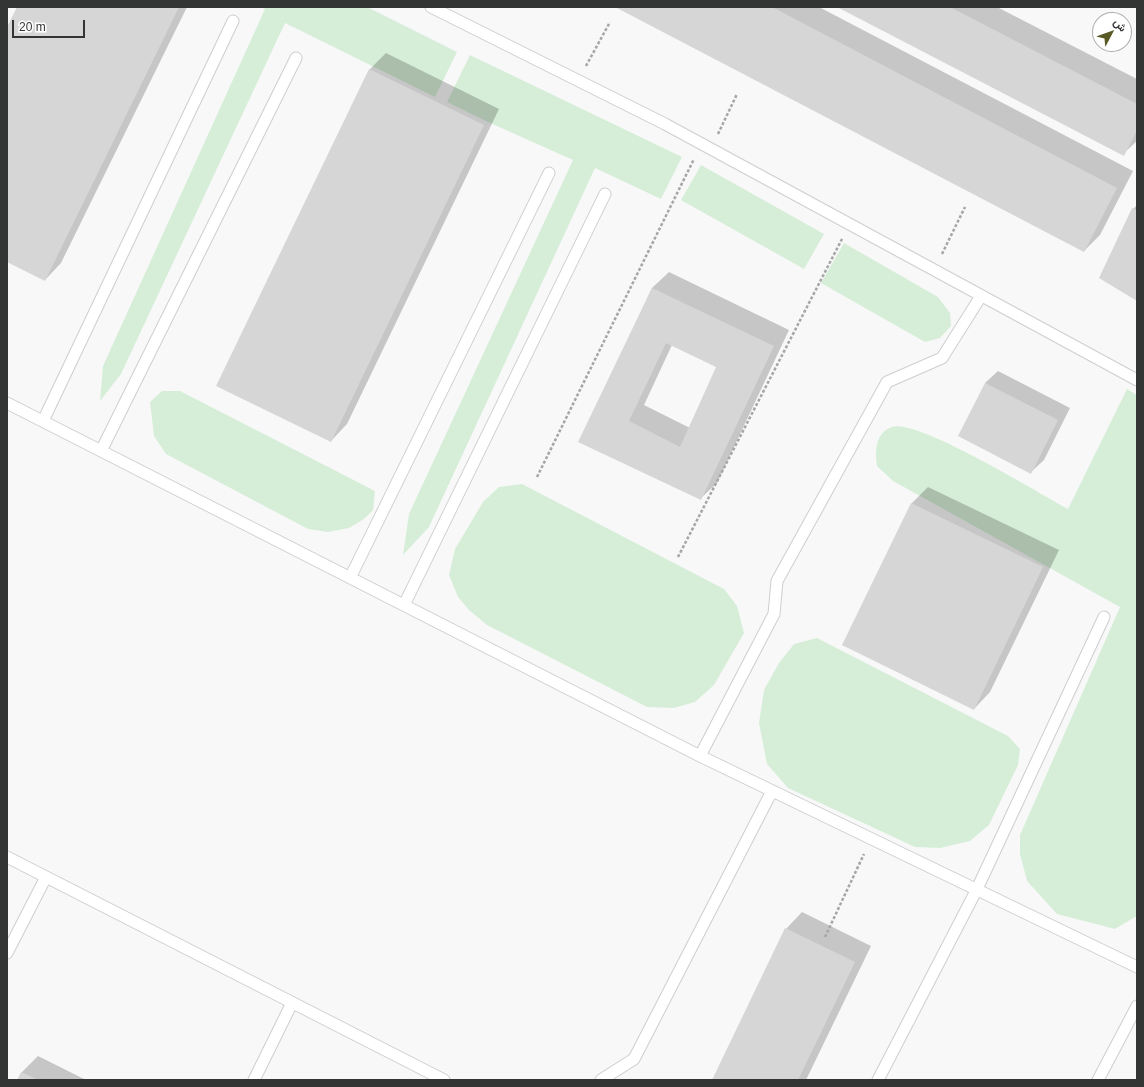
<!DOCTYPE html>
<html>
<head>
<meta charset="utf-8">
<style>
  body { margin:0 }
  #map { position:relative; width:1144px; height:1087px; overflow:hidden; background:#f8f8f9; font-family:Helvetica,Vazirmatn,sans-serif }
  canvas { display:block }
  .frame { position:absolute; inset:0; border:8px solid #333434; pointer-events:none }
  .north { position:absolute; left:1092px; top:12px; width:40px; height:40px; box-sizing:border-box; background:#fff; border:1px solid #adaeae; border-radius:50%; rotate:49deg; font-size:11px; font-weight:700; line-height:16px; text-align:center; color:#333434 }
  .north::after { content:''; display:block; margin:auto; width:14px; height:18px; background:#5a5a27; clip-path:polygon(50% 0,100% 100%,50% 72%,0 100%) }
  .scale { position:absolute; left:12px; top:20px; width:73px; height:18px; box-sizing:border-box; border:2px solid #333434; border-top:0; padding-left:5px; font-size:12px; line-height:14px; white-space:nowrap; color:#333434; -webkit-text-stroke:3px #fff; paint-order:stroke }
</style>
</head>
<body>
<div id="map">
<canvas width="1144" height="1087"></canvas>
<div class="frame"></div>
<div class="north">ش</div>
<div class="scale">20 m</div>
</div>
<script>
const c = document.querySelector('canvas').getContext('2d');
c.lineJoin = 'round';
function fill(path, color) { c.fillStyle = color; c.fill(path, 'evenodd'); }
function stroke(path, color, width, dash) { c.strokeStyle = color; c.lineWidth = width; c.lineCap = dash ? 'butt' : 'round'; c.setLineDash(dash || []); c.stroke(path); }
const green = new Path2D(`
  M261 7H367L457 52 435 97 285 23 121 374 100 401 103 366 265 9Z
  M470 55 682 157 661 199 595 168 429 527 403 555 409 514 573 160 488 122 447 102Z
  M701 165 824 234 804 269 681 200Z
  M844 243 938 297 950 313 951 326 940 338 925 342 821 283Z
  M1127 389 1137 395V916L1115 929 1057 914 1027 881 1020 854V835L1120 607 893 481 877 466C875 451 875 433 892 427 917 418 1040 494 1068 509Z
  M162 391H180L375 491 373 510 364 519 349 528 328 532 308 529 166 454 154 436 150 402Z
  M522 484 724 589 737 606 744 633 714 685 695 702 674 708 647 707 487 625 469 610 458 597 449 575 455 549 483 502 499 487Z
  M817 638 1008 736 1020 749 1018 765 989 825 970 841 940 848 915 847 788 788 767 764 759 723 764 690 779 663 794 644Z`);
const shadow = new Path2D(`
  M18 7H187L61 263 45 280 7 261V30Z
  M617 7H819L1133 171 1100 235 1084 251Z
  M839 7H997L1137 79V141L1123 154Z
  M386 53 499 109 347 424 331 441 218 386 370 69Z
  M1137 205V300L1133 209Z
  M669 272 789 330 717 483 700 499 580 441 652 288ZM672 345 717 367 690 428 644 405Z
  M998 371 1070 408 1044 460 1031 472 985 383Z
  M928 487 1059 550 990 692 974 709 843 645 912 503Z
  M802 912 871 946 806 1080H713L786 929Z
  M38 1056 86 1080H18L22 1072Z`);
const building = new Path2D(`
  M17 7H179L45 281 7 262V27Z
  M615 7H772L1117 188 1084 252Z
  M837 7H950L1137 104V130L1124 156Z
  M369 69 484 125 331 442 216 386Z
  M1132 208 1137 211V301L1099 278Z
  M652 288 774 346 701 500 578 442ZM666 343 716 367 680 447 629 421Z
  M985 383 1058 420 1031 474 958 436Z
  M911 503 1043 567 974 710 842 645Z
  M785 928 855 962 798 1080H712Z
  M21 1072 38 1080H17Z`);
const path = new Path2D(`
  M586 66 610 22
  M718 134 737 94
  M942 254 965 207
  M537 477 694 159
  M678 557 842 239
  M825 937 864 854`);
const lane = new Path2D(`
  M431 7 665 124 1137 380
  M7 403 700 756 1137 967
  M43 421 233 21
  M101 451 296 58
  M350 578 549 173
  M404 605 605 194
  M700 756 774 614 777 581 887 382 942 358 981 296
  M7 857 444 1080
  M7 953 46 877
  M254 1080 292 1003
  M601 1080 634 1059 772 791
  M878 1080 977 889 1104 617
  M1098 1080 1137 1006`);
fill(green, '#d6eed8');
fill(shadow, '#0003');
fill(building, '#d7d6d6');
stroke(lane, '#cececf', 13);
stroke(path, '#a5a6a6', 2.5, [3, 2]);
stroke(lane, '#fff', 11);
</script>
</body>
</html>
